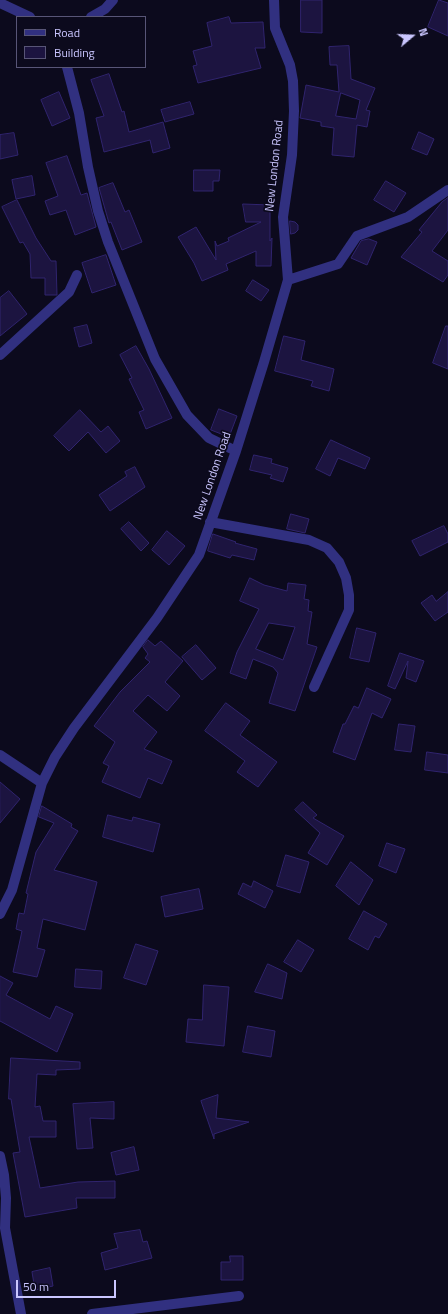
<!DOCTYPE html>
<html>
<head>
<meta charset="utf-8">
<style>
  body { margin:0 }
  #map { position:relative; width:448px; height:1314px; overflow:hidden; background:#0c0a1d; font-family:"Titillium Web",sans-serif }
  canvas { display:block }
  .legend { position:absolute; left:16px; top:16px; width:130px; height:52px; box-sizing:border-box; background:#0c0a1d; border:1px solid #585577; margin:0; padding:5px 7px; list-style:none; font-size:12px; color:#cac6ff }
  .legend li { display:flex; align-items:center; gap:8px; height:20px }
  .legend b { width:20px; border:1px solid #585577 }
  .north { position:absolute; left:392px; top:16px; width:40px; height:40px; -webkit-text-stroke:3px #0c0a1d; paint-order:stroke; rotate:71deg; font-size:11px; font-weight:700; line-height:16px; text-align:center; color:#cac6ff }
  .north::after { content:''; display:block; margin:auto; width:14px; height:18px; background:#cac6ff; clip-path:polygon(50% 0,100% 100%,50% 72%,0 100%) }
  .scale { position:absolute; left:16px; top:1280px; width:100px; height:18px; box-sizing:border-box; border:2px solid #cac6ff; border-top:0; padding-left:5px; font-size:12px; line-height:14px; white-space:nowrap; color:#cac6ff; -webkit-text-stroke:3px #0c0a1d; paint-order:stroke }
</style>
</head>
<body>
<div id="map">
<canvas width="448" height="1314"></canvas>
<ul class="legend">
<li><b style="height:5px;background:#313080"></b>Road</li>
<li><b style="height:11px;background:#1c1440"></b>Building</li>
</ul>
<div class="north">N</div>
<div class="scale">50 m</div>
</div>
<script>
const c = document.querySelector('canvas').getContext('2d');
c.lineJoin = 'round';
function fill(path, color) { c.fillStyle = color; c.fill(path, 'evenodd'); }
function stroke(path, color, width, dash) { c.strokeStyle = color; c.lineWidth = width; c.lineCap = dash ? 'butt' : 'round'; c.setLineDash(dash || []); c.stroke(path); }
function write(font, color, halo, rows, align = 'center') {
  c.font = font + ' "Titillium Web",sans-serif'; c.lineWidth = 3.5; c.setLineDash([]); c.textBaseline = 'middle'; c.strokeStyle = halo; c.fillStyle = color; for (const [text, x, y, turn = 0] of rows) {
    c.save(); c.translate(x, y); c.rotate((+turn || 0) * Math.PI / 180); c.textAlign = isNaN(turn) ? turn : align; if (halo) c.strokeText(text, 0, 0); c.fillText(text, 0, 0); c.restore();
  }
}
const building = new Path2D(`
  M301 0H322V33L301 32Z
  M439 0 448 3V36L428 27Z
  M229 17 231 23 263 22 265 48H255L261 68 198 83 193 66 197 65 193 51 212 46 207 23Z
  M349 46 351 79 375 88 366 110 370 111 367 127 357 125 354 157 332 155 334 128 321 126V122L300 118 306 85 339 92 337 65H330L329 47ZM341 93 360 100 356 119 336 116Z
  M109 74 122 112 124 111 129 132 163 122 170 148 153 153 150 140 104 152 96 118 104 116 91 80Z
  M59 92 70 118 52 126 41 100Z
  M190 102 194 114 165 122 161 110Z
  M419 132 434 139 427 155 412 149Z
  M14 133 18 155 0 159V135Z
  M67 156 81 195 87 193 96 227 75 235 66 210 50 215 45 201 58 196 46 163Z
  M194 170H220L219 181H213V191H194Z
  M32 176 35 195 16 199 12 180Z
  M386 181 406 193 394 212 374 200Z
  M113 183 125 212 129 210 142 242 122 250 111 222 109 223 99 188Z
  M448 198V230L432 251 448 261V275L443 282 401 257 422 232 419 230 442 202Z
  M17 200 36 238 51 261H56L57 295H45V278H31L30 254 23 242 20 243 2 207Z
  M243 204 270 205V241L272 238 271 266H256V251L226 264 228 270 202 281 194 263 178 237 196 227 216 260 215 241 217 246 229 241 228 238 261 222H246Z
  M290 221 295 222 298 225V230L295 233 291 234Z
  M369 239 377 242 367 265 351 258 361 241Z
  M106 255 116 285 92 293 82 263Z
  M253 280 269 290 261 301 246 291Z
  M9 291 27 314 0 336V298Z
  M87 325 92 343 79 347 74 328Z
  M446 326H448V369L433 363Z
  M284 336 305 341 301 360 334 369 329 391 311 386 313 381 275 371Z
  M136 346 149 369 172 418 146 429 139 412 144 410 129 379 132 378 120 355Z
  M219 409 237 416 229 437 211 430Z
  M80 410 101 432 108 426 120 441 106 453 88 432 69 451 54 436Z
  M331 440 370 458 365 469 338 458 330 476 316 469Z
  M254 455 272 459 271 463 288 468 283 482 270 478 272 475 250 470Z
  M135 467 145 487 110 511 99 495 127 476 125 472Z
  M291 514 309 519 305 533 287 529Z
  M129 522 149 543 141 551 121 529Z
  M444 526 448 534V542L420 556 412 541Z
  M167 531 185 546 169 565 152 550Z
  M213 534 236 542 235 543 257 549 254 560 232 555 230 558 208 551Z
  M250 578 264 585 287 591 288 583 306 585 304 599 309 600 308 611 312 612 307 644 317 647 295 711 269 703 278 673 273 667 253 659 246 679 230 673 237 652 259 609 240 601ZM269 623 295 627 283 660 256 649Z
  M448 592V612L435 621 421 603 432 595 436 601Z
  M357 628 376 633 369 662 350 658Z
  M148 640 155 646 161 641 183 661 165 682 180 696 167 711 148 695 133 711 157 732 144 749 172 761 162 784 148 778 140 798 102 782 109 766 103 763 115 742 94 726 120 692 150 662 145 658 148 654 143 647Z
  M196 645 216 668 202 680 182 657Z
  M400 653 424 661 416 682 406 678 408 661 395 689 388 686Z
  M367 688 391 699 382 718 372 713 355 760 333 752 343 724H345L354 706 358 708Z
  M226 703 250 721 240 735 277 762 258 787 237 772 245 761 205 731Z
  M399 724 415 726 411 752 395 750Z
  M427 752 448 755V773L425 770Z
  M0 782 20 799 0 823Z
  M303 802 317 815 313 818 344 836 327 865 308 853 320 833 295 810Z
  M42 806 72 824 71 827 78 831 54 870 97 882 85 930 43 919 37 948 45 950 37 977 13 972 22 931 16 929 19 913 24 914 28 894 26 893 36 852 54 823 39 817Z
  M108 815 132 821 133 817 160 824 153 852 103 837Z
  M387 843 405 849 396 873 379 866Z
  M286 855 309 862 300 893 277 886Z
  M351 862 373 880 359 905 336 886Z
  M254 881 273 891 265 908 238 894 243 883 251 887Z
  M199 889 203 909 165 917 161 897Z
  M364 911 387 924 379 938 375 936 368 950 349 939Z
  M298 940 314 950 301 972 284 962Z
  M136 944 158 951 146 985 124 978Z
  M268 964 287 973 282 999 255 992Z
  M76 969 102 971 101 989 75 987Z
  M0 976 13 983 6 995 50 1019 56 1006 73 1014 57 1052 0 1021Z
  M204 985 229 987 224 1046 186 1042 188 1019 202 1020Z
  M248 1026 275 1031 271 1057 243 1052Z
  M11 1058 80 1062V1069L56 1070V1075L37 1074 35 1107 40 1106 43 1121H56V1137H29L40 1188 78 1182 115 1181V1198H76L77 1208 25 1217 13 1153 20 1152 11 1099H9Z
  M218 1095 216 1118 249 1122 214 1134V1139L201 1101Z
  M114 1102V1119L90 1118 93 1148 77 1149 73 1104Z
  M134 1147 139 1170 116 1175 111 1153Z
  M140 1230 143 1242 147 1241 152 1258 105 1270 101 1253 118 1248 114 1234Z
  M230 1256H243V1280H221V1262H230Z
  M50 1268 53 1286 35 1290 32 1272Z`);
const minor = new Path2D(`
  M0 3 30 17
  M91 17 105 9 113 0
  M67 67 79 113 88 167 98 211 108 242 155 359 187 415 209 438 236 451
  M288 280 338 264 357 236 408 217 448 190
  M0 355 69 292 77 275
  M210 522 309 540 327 548 339 562 346 578 349 595V610L314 687
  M0 755 42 783
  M0 914 12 890 42 783 55 757 74 728 157 618 199 555 236 451 264 362 288 280 283 217 292 155 294 111 293 81 290 65 275 28 274 0
  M0 1156 4 1175 6 1198 5 1228 21 1314
  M92 1314 239 1296`);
const streetNames = [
  ["New London Road",275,166,-84],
  ["New London Road",213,476,-71]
];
fill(building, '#1c1440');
stroke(building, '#30246e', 1);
stroke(minor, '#313080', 10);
write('12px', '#cac6ff', '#0c0a1d', streetNames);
</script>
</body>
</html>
